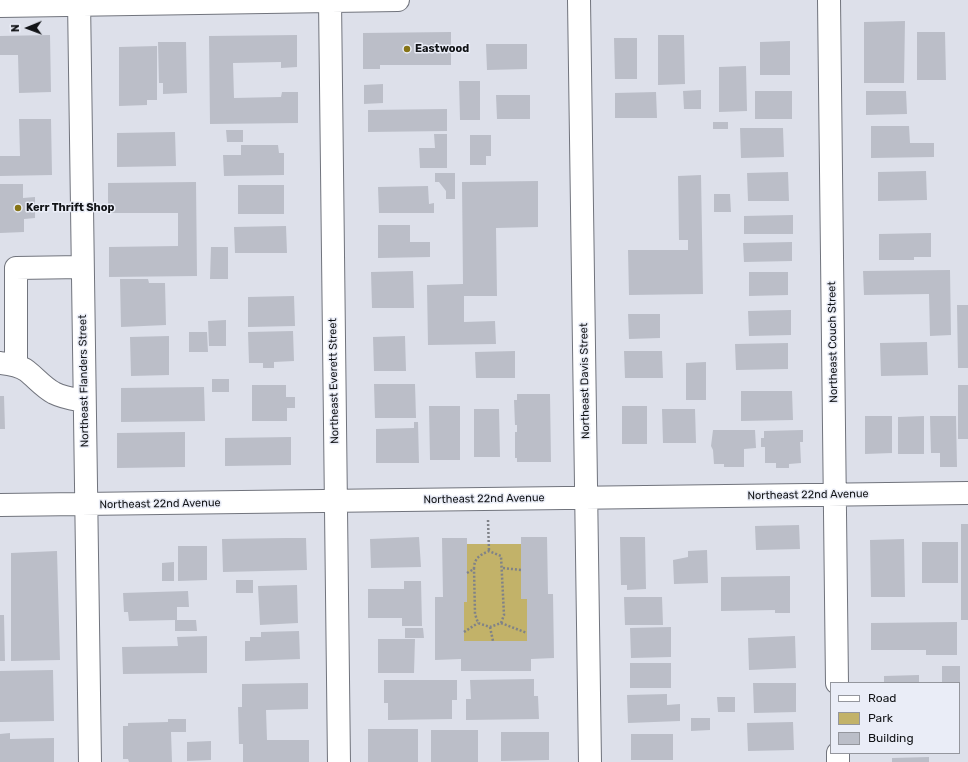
<!DOCTYPE html>
<html>
<head>
<meta charset="utf-8">
<style>
  body { margin:0 }
  #map { position:relative; width:968px; height:762px; overflow:hidden; background:#dde0ea; font-family:Rubik,sans-serif }
  canvas { display:block }
  .legend { position:absolute; left:830px; top:682px; width:130px; height:72px; box-sizing:border-box; background:#eaedf7; border:1px solid #94969d; margin:0; padding:5px 7px; list-style:none; font-size:12px; color:#121417 }
  .legend li { display:flex; align-items:center; gap:8px; height:20px }
  .legend b { width:20px; border:1px solid #94969d }
  .north { position:absolute; left:8px; top:8px; width:40px; height:40px; -webkit-text-stroke:3px #eaedf7; paint-order:stroke; rotate:269deg; font-size:11px; font-weight:700; line-height:16px; text-align:center; color:#121417 }
  .north::after { content:''; display:block; margin:auto; width:14px; height:18px; background:#121417; clip-path:polygon(50% 0,100% 100%,50% 72%,0 100%) }
</style>
</head>
<body>
<div id="map">
<canvas width="968" height="762"></canvas>
<ul class="legend">
<li><b style="height:5px;background:#fff"></b>Road</li>
<li><b style="height:11px;background:#c2b269"></b>Park</li>
<li><b style="height:11px;background:#bbbec8"></b>Building</li>
</ul>
<div class="north">N</div>
</div>
<script>
const c = document.querySelector('canvas').getContext('2d');
c.lineJoin = 'round';
function fill(path, color) { c.fillStyle = color; c.fill(path, 'evenodd'); }
function stroke(path, color, width, dash) { c.strokeStyle = color; c.lineWidth = width; c.lineCap = dash ? 'butt' : 'round'; c.setLineDash(dash || []); c.stroke(path); }
function write(font, color, halo, rows, align = 'center') {
  c.font = font + ' Rubik,sans-serif'; c.lineWidth = 3; c.setLineDash([]); c.textBaseline = 'middle'; c.strokeStyle = halo; c.fillStyle = color; for (const [text, x, y, turn = 0] of rows) {
    c.save(); c.translate(x, y); c.rotate((+turn || 0) * Math.PI / 180); c.textAlign = isNaN(turn) ? turn : align; if (halo) c.strokeText(text, 0, 0); c.fillText(text, 0, 0); c.restore();
  }
}
const green = new Path2D(`
  M467 544H521V599H527V641H464V602H467Z`);
const building = new Path2D(`
  M905 21 904 83H864V22Z
  M451 32V65H380V69H363V33Z
  M917 32H945L946 80H917Z
  M50 35 51 92 19 93 18 55H0V36Z
  M297 35V67L281 68V62L233 63 234 98 281 97 282 92H298V123L210 124 209 36Z
  M658 35H684L685 84 658 85Z
  M614 38H637V79H615Z
  M790 41V75H760V42Z
  M158 42H186L187 93 163 94V83H159Z
  M486 44H527V69L487 70Z
  M157 46V100H147V105L119 106V47Z
  M746 66 747 111 719 112V67Z
  M459 81H480V120H460Z
  M383 84V103L364 104V85Z
  M701 90V109H684L683 91Z
  M755 91H792V119H755Z
  M866 91H906L907 114 866 115Z
  M656 92 657 118H615V93Z
  M496 95H530V119H497Z
  M447 109V131L368 132V110Z
  M19 119H51L52 175 0 176V156H20Z
  M713 122H728V129H713Z
  M871 126H909L910 143H934V157L871 158Z
  M740 128H783L784 157 741 158Z
  M226 130H243V142H227Z
  M175 132 176 166 117 167V133Z
  M434 134H447V168H420L419 148H435Z
  M470 135H491V156H486V165H470Z
  M241 145H278L279 153H284V175L224 176 223 155H241Z
  M926 171 927 200 878 201V172Z
  M788 172 789 201H748L747 173Z
  M435 173H455V199H446V191L439 182H435Z
  M701 175 703 294 629 295 628 250H688V240H679L678 176Z
  M538 181V227L496 228 497 296H464V322L495 321 496 344 428 345 427 285 463 284 462 182Z
  M196 182 197 276 109 277V247L178 246V213H108V183Z
  M0 184H23V198L35 197V218L24 219V232L0 233Z
  M238 185H284V214H238Z
  M428 186 429 204 434 203V213H379L378 187Z
  M714 194H730L731 212H714Z
  M793 215V234H744V216Z
  M378 225H410V242H430V257L378 258Z
  M286 226 287 253H235L234 227Z
  M931 233V257H914V260H879V234Z
  M792 242V261L744 262 743 243Z
  M211 247H228V279H210Z
  M950 270 951 335 930 336 929 294 864 295 863 271Z
  M413 271 414 308H372L371 272Z
  M749 272H788V295L749 296Z
  M120 279H148L149 283H165L166 325 121 327Z
  M294 296 295 326 248 327V297Z
  M957 305H968V368H958Z
  M791 310V335L749 336 748 311Z
  M628 314H660V338L629 339Z
  M226 320V346H209L208 321Z
  M293 331 294 361 274 362V368H263V363H249L248 332Z
  M189 332H207L208 352H189Z
  M169 336V375L131 376 130 337Z
  M405 336 406 371H374L373 337Z
  M927 342 928 375 881 376 880 343Z
  M788 343V369L736 370 735 344Z
  M515 351V378H476L475 352Z
  M624 351H662L663 378H625Z
  M706 362V400H686V363Z
  M212 379H229V392H212Z
  M374 384H415L416 418H375Z
  M252 385H286V397H295V408H287V421H252Z
  M958 385H968V439H958Z
  M204 387 205 421 121 422V388Z
  M741 391H792L793 420 741 421Z
  M517 394H550L551 462H517V458H515V432H517V425H515L514 400H517Z
  M0 396H4L5 429H0Z
  M429 406H460V460H430Z
  M622 406H647V444H622Z
  M474 409H499L500 457H474Z
  M662 409H695L696 443H663Z
  M865 416H892V453L865 454Z
  M924 416V454H898V417Z
  M930 416H956L957 467H940V453H931Z
  M414 422H418L419 463H376V429L414 428Z
  M713 430H755L756 448 744 449V467H724V464H714L713 450 711 446Z
  M803 430V442H800L801 463 789 464V468H776V463H765V447H761V438H764V431Z
  M185 432V467L117 468V433Z
  M291 437V465L225 466V438Z
  M961 524H968V620H961Z
  M799 525 800 549 756 550 755 526Z
  M419 537 421 567 371 568 370 539Z
  M521 537H547L548 594H553L554 658 531 659V671H461V659L435 660V597H443L442 538H467V602H464V641H527V599H521Z
  M620 537H645L646 589 627 590V585H621Z
  M286 538H306L307 570 223 572 222 539Z
  M904 539 905 597H871L870 540Z
  M922 542H958V583H922Z
  M178 546H207V580L178 581Z
  M707 550 708 583 674 584 673 560 688 557V551Z
  M57 551 60 660 11 661V553Z
  M174 562V581H162V563Z
  M790 576V613H775V610L721 611V577Z
  M236 580H253V593H236Z
  M404 581H421L422 626H402V618H368V589H404Z
  M297 585 298 623 260 625 258 586Z
  M188 591 189 607H177V620H196L197 631H175V620L129 621 128 612H124L123 593Z
  M624 597H662L663 625H625Z
  M0 615H4L5 661H0Z
  M957 622V655H926V650H871V623Z
  M671 627V657L631 658 630 628Z
  M405 628H423L424 638H405Z
  M299 631 300 659 245 661V641H250V637H261V632Z
  M207 636V673L123 674 122 647 178 646 177 637Z
  M795 636 796 668 749 670 748 638Z
  M378 639H415L414 673H378Z
  M630 663H671V688H630Z
  M942 666H960V682H942Z
  M53 670 54 721 0 722V671Z
  M919 675V683H884V676Z
  M534 679V696H538L539 719 466 720V699H471L470 680Z
  M384 680H457V700H452V719L388 720V703H384Z
  M308 683V709L266 710 267 740H309V762H243V744H239L238 707H242V684Z
  M753 683H796V712L754 713Z
  M667 694V705L680 704V721L628 723 627 695Z
  M717 697H735V712H718Z
  M691 718H710V730L691 731Z
  M168 719H186V732H171L172 762H129L128 759H123V726H128V723L168 722Z
  M793 722 794 750 748 751 747 723Z
  M368 729H418V762H368Z
  M431 730H478V762H431Z
  M501 732H549V760L501 761Z
  M10 733V739L54 738V762H0V734Z
  M631 734H673V760H631Z
  M211 741V760L187 761V742Z
  M929 757V762H892V758Z`);
const path = new Path2D(`
  M488 520 489 551
  M503 568 521 570
  M467 573 474 569C474 558 480 555 489 551L501 556 504 615 501 623 490 627 478 623 475 614 474 569
  M501 623 527 633
  M490 627 493 641
  M464 632 478 623`);
const minor = new Path2D(`
  M79 0 90 762
  M330 0 339 762
  M579 0 590 762
  M829 0 837 683
  M0 6 398 0
  M0 363C9 364 19 365 27 371 36 378 43 387 54 393 64 398 73 399 84 401
  M16 365V268L82 267
  M0 505 968 493
  M838 753V762`);
const markers = [
  [407,49,4,"#867416"],
  [18,208,4,"#867416"]
];
const poiNames = [
  ["Eastwood",415,49],
  ["Kerr Thrift Shop",26,208]
];
const streetNames = [
  ["Northeast Couch Street",833,342,-91],
  ["Northeast Flanders Street",84,381,-91],
  ["Northeast Everett Street",334,381,-91],
  ["Northeast Davis Street",585,381,-91],
  ["Northeast 22nd Avenue",808,495,-1],
  ["Northeast 22nd Avenue",484,499,-1],
  ["Northeast 22nd Avenue",160,504,-1]
];
fill(green, '#c2b269');
fill(building, '#bbbec8');
stroke(minor, '#71747d', 24);
stroke(path, '#7f8288', 2.5, [2, 2]);
stroke(minor, '#fff', 22);
for (const [x, y, r, color] of markers) { const dot = new Path2D(); dot.arc(x, y, r, 0, 2 * Math.PI); c.fillStyle = color; c.fill(dot); stroke(dot, '#eaedf7', 1.5); }
write('bold 11px', '#121417', '#eaedf7', poiNames, 'left');
write('11px', '#121417', '#eaedf7', streetNames);
</script>
</body>
</html>
